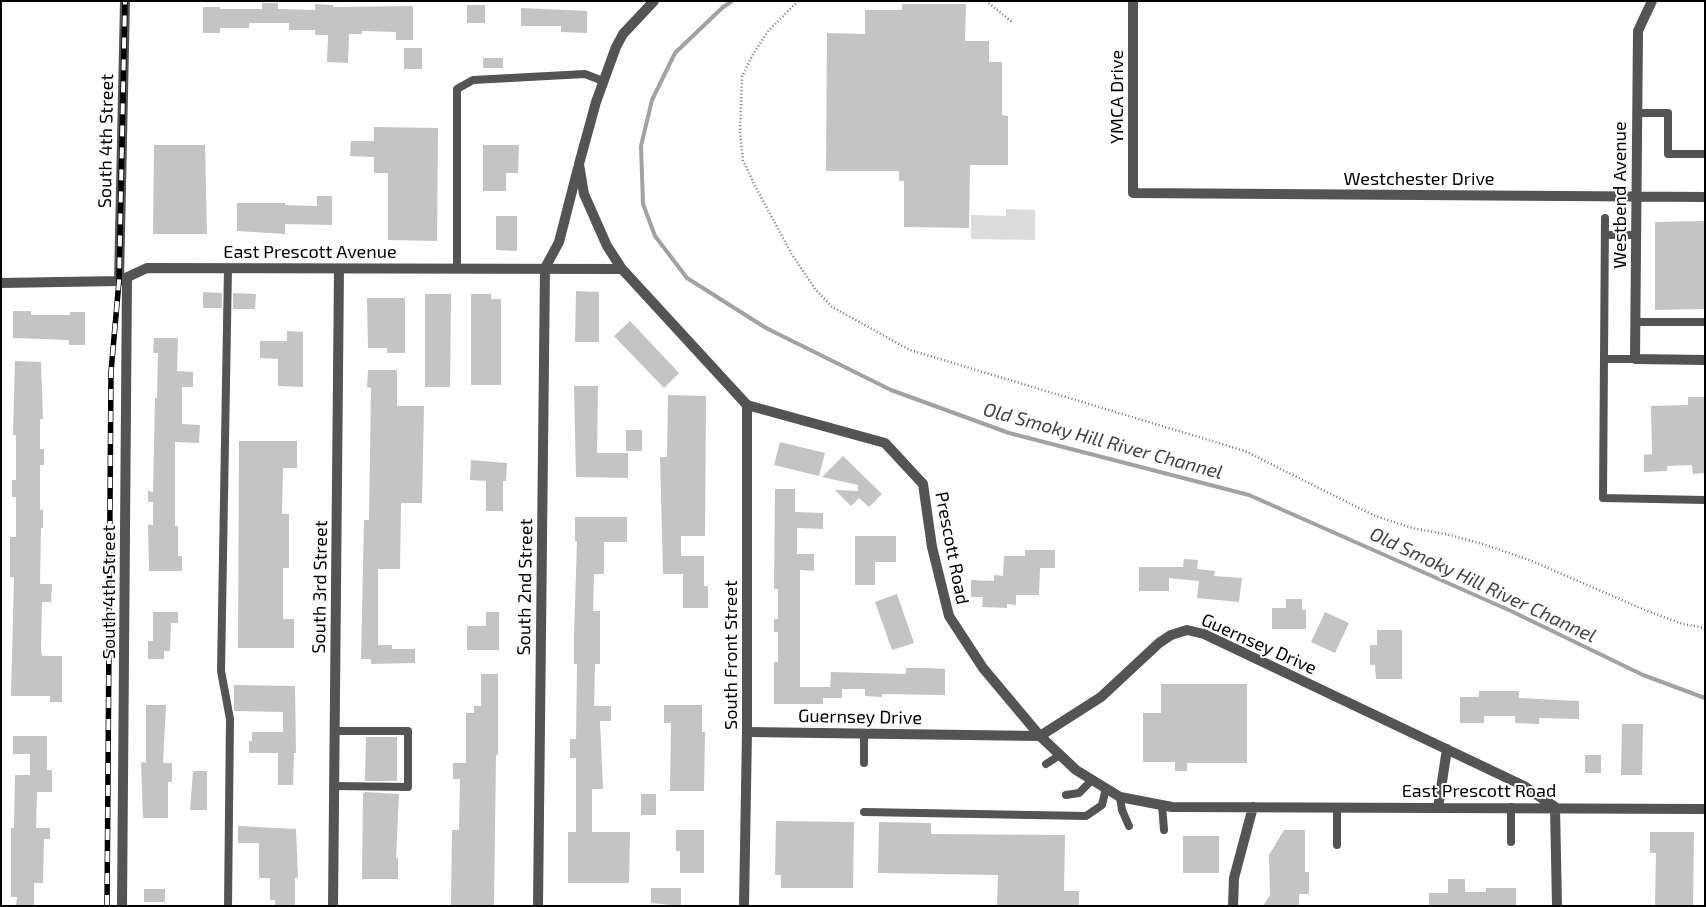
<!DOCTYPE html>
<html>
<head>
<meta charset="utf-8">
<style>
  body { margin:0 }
  #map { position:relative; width:1706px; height:907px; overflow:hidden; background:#fff; font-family:"Exo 2",sans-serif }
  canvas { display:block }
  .frame { position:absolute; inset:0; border:2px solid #000; pointer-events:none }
</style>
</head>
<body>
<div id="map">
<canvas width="1706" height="907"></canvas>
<div class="frame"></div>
</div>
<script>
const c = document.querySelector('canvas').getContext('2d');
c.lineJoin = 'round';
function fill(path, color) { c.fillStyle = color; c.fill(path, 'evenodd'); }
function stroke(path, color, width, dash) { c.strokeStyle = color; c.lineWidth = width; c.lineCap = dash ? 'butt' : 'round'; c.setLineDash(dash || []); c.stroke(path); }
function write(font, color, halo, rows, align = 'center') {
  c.font = font + ' "Exo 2",sans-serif'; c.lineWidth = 4; c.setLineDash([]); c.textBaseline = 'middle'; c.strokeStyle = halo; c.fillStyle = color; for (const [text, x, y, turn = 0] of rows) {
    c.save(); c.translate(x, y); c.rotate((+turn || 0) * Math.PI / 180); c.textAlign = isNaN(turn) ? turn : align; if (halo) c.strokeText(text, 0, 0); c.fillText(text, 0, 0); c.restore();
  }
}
const green = new Path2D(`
  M1006 209 1035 210V240L971 239V215L1006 216Z`);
const stream = new Path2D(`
  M732 1 722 8 675 53 652 100 641 146 643 204 655 236 687 278 766 328 891 390 1009 433 1249 495 1511 611 1643 675 1705 698`);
const building = new Path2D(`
  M262 3H278V9L315 10V4L333 5V7L413 6V40H396V32L362 31V34H349L348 63 327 62 328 35H315V30H289V23H249V28H220V33H203V7H220V9H262Z
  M902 4H966L965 41H989V62H1002V115L1008 116V165H970L969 228 904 227V181H899V171H826L827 33 865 34V10H902Z
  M467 5H485V23H467Z
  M521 8 587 11V33L561 32V26H521Z
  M404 48H422V69H404Z
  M483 58H503V68H483Z
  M374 127 438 128 437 241 388 240V173H374V157L350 156 351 141H374Z
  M154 145H205L207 234H153Z
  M483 145H519L518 173H506V191H483Z
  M317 196H332V225L285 224V234L237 231V203H285V205L317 206Z
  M496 216H517V251L496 250Z
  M1704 221V309L1655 310V222Z
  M576 291 599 292V342H575Z
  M203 292 222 293V308H203Z
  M233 293 256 294 255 309H233Z
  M425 294H451L450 387H425Z
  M471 294H491V299H501V385H471Z
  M367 298H405V353H387V348H368Z
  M13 311H31V315H70V312H85V345H69V340L13 338Z
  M630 321 679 373 664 388 614 336Z
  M287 331 303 332V387L278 386V359L260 358V341H287Z
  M154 338H178L177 371 193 372V387H182V424L200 425 199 443 175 442V526H178V556H182V571H149L148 525H153V502H148V491L153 492 155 398H157L158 353H153Z
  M15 361 41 362 43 419H40V449H44V465H40V510H43V528H41L40 584H52L51 602H42L41 649 42 656H62V702H50V696H11L14 577H10V537H16V497H12V480H16V435H13Z
  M368 370H397V406H424L422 503H401L400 569H378V645H392V649H415V663L371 664V659H361L364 520H369L371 388 367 387Z
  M574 386H598L597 453H628V478L576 477Z
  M668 395 706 396 705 536H681V556H704V586H708V608H683V574H663L660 457H667Z
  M1688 397H1705V473L1693 474 1692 465 1667 466V471L1644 472V455L1652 454 1651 406 1688 405Z
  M626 430H642V451H626Z
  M239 441H297V468H283L282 514H289V568H283V619H294V648H238Z
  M780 442 825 453 819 476 774 465Z
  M843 456 882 494 869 507 859 498 851 506 835 490 858 491V485L822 477Z
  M471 460 507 463 506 481H503V511H486V481L470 480Z
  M775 489H795V512L823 513V529L797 528V554H814V571L800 570V687H830L831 672 906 674V668H926L945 669V695L882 694V697L865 696V689H842V698H823V704H774V662H778V632H774V619H778V589H774Z
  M575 517H627V542H604V574H594L593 611H600V664H595L594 706H611V721H600L603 789H592V832H630L629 883H568V832H576V758H570V739H576L577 664H574V635L577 541H575Z
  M855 536H896V562H875V585H855Z
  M1025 550H1055V568H1040L1039 595H1016V605L1007 604V608L982 607 983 597H971V580L994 581V575L1003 576 1004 556H1025Z
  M1184 559 1198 560 1197 569 1215 571 1214 576 1242 578 1239 602 1197 598 1199 581 1169 578V591H1139V567H1183Z
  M897 594 914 643 892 650 875 602Z
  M1286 599H1302V610H1306V629H1272V608H1286Z
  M153 612H178V623H171L170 651H164V659H148V641H153Z
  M486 612H499V650H467V626H486Z
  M1325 612 1349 623 1335 653 1311 642Z
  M1377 630H1402V679H1376L1375 665H1370V645H1377Z
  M481 674H498V755H496L494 906H451L452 830H459L460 779H453V763H466V713H474V706H481Z
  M1161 684H1247V763H1187V771H1175V762H1143V713H1161Z
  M234 685 295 686 296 753H294L293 785H278V753H249V741H252V732H283V712L234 711Z
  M1479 691H1519V698L1579 701V719L1539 718V724L1515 723V716H1484V723H1460V697H1479Z
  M146 705H166L163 763H172V782H168V818H143L141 762 146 763Z
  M664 705H702V732H705L704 791H670L671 723H664Z
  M1622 724H1643L1642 775H1621Z
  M13 736H47V770H52V792H37L36 828H50V839H44L43 883H34V906H16L17 897H11V828H14L15 775H30V754H13Z
  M366 737H397V781H365Z
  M1585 755H1601V773H1585Z
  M193 771H207V810H190Z
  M365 792 399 794 396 858H398V879H362L363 794Z
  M641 794H656V815H641Z
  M776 821 854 822 853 888H781V875H775Z
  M879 822 931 823V834L1065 835 1064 891H1079V906H997L998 875 878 873Z
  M238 826 296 829 298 878H295V906H275V900H270V878H259V843H238Z
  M676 830H704V873H680V851H676Z
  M1284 830H1305V872H1309V894H1299V906H1263L1270 895 1269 855Z
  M1650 832H1694L1693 906H1655L1656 853H1650Z
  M1183 836H1219V873H1183Z
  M1448 879H1465V892H1486V888H1516V906H1429V893H1448Z
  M651 888H681V906L651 903Z
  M144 889H165V902H144Z`);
const path = new Path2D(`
  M798 1 769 30 753 54 742 77 740 134 743 160 754 184 791 253 815 289 832 307 910 350 1245 451 1375 516 1416 529 1446 534 1486 545 1532 561 1645 610 1683 624 1705 628
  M986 1 1012 22`);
const service = new Path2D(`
  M1637 113H1668V154H1705
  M1605 218 1603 498 1705 500
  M1605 235H1636
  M228 268 221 671 230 719 228 906
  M457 269V89L473 80 585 74 603 81
  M1636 322H1705
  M1604 359H1635
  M864 763V733
  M1046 764 1060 755
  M334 786 408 787V731H335
  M1066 795 1079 793 1092 780
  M1120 797 1122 810 1129 826
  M1162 805 1164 830
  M1337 807V845
  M1511 807V842
  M864 812 1086 816 1102 805 1106 788`);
const minor = new Path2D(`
  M1133 1V193L1705 197
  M1652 1 1638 31 1635 359 1705 360
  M119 281 125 1
  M747 405 885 443 923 484 932 547 949 616 983 668 1040 736 1076 770 1120 797 1172 807 1705 809
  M747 732 1040 736 1101 697 1159 643 1171 635 1187 630 1204 634 1524 786 1555 807 1557 906
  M1438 808 1447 749
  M122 906 127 279
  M333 906 339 269
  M538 906 545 268
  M1233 906 1234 878 1253 807`);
const tertiary = new Path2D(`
  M654 1 623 34 616 47 596 102 579 164 584 194 607 246 622 269 747 405V732L744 906
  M545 268 559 242 578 168
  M1 283 119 281 147 268 622 269`);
const rail = new Path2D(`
  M107 906 111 372 119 281 125 1`);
const streetNames = [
  ["YMCA Drive",1117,97,-90],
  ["South 4th Street",106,141,-89],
  ["Westchester Drive",1419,179],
  ["Westbend Avenue",1620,195,-90],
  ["East Prescott Avenue",310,252],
  ["Prescott Road",952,548,79],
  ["South 3rd Street",320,587,-89],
  ["South 2nd Street",525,587,-89],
  ["South 4th Street",109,592,-90],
  ["Guernsey Drive",1259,644,24],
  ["South Front Street",731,655,-90],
  ["Guernsey Drive",860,717,1],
  ["East Prescott Road",1479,791]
];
const waterNames = [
  ["Old Smoky Hill River Channel",1103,441,15],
  ["Old Smoky Hill River Channel",1483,585,25]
];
fill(green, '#dbdbdb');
stroke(stream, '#a2a2a2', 4);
fill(building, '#c4c4c4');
stroke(path, '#767676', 2.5, [1, 2.5]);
stroke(service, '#545454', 8);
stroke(minor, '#545454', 10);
stroke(tertiary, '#545454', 10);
stroke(rail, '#000', 5.5);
stroke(rail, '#fff', 4, [11]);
write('18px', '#000', '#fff', streetNames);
write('italic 19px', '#434343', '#fff', waterNames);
</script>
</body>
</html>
